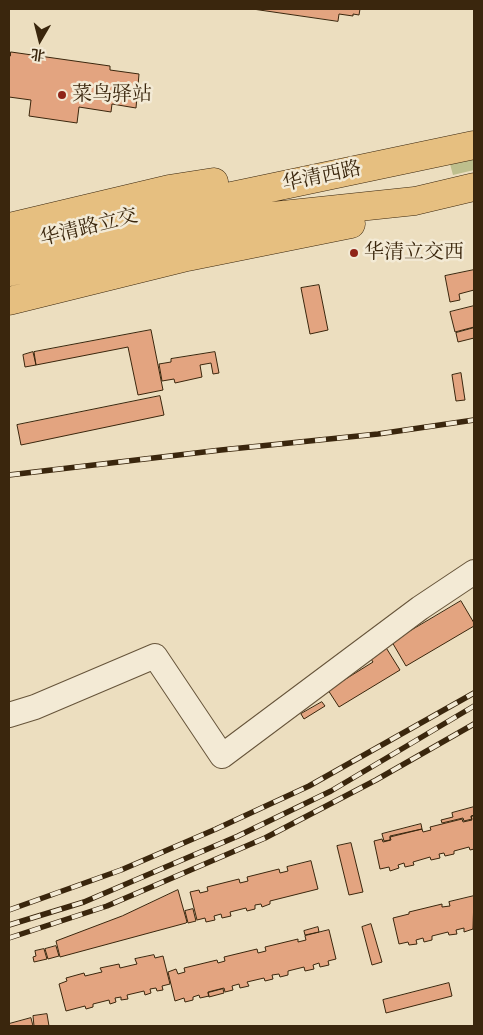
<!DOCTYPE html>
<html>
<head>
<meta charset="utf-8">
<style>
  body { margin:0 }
  #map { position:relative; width:483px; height:1035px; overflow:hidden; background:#ecdebf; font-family:"Gentium Book Plus","Noto Serif SC",serif }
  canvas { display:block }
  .frame { position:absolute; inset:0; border:10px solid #3a260d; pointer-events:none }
  .north { position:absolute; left:15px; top:15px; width:50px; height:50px; -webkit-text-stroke:4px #f3ead5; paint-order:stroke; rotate:188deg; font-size:14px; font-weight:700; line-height:20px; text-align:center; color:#3a260d }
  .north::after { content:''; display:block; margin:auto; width:18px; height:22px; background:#3a260d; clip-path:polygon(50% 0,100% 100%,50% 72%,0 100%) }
</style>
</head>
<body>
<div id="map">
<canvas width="483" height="1035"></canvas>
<div class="frame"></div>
<div class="north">北</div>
</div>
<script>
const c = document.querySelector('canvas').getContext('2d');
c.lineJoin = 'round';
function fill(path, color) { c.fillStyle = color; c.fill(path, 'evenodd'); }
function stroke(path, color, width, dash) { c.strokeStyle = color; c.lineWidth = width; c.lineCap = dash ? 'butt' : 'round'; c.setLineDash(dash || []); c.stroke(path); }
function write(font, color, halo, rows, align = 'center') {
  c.font = font + ' "Gentium Book Plus","Noto Serif SC",serif'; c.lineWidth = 5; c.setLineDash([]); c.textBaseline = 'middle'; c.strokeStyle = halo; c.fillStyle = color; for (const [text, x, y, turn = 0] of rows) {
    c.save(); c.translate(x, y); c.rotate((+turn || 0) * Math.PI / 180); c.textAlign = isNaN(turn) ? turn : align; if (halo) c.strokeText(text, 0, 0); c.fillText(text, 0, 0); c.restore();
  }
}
const green = new Path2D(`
  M474 158V170L453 175 450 164Z`);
const building = new Path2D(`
  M253 9H360L359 15 353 14V16L339 14 338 21Z
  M11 52 110 66V70L139 74 136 108 112 104 111 112 79 107 77 123 29 116 31 100 9 97V56H10Z
  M474 270V290L459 294 460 300 450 302 445 276Z
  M319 285 328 330 310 334 301 288Z
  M474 306V327L455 332 450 312Z
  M474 328V338L458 342 456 333Z
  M151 330 163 390 138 395 128 347 36 365 34 352Z
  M33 352 36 365 25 367 23 355Z
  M215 352 219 373 213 374 211 363 200 365 202 377 175 383 174 379 162 381 159 364 171 362V359Z
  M461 373 465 400 456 401 452 375Z
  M160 396 164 415 21 445 17 425Z
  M461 601 474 623V626L406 666 392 642Z
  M385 646 400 670 339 707 328 690 373 662 369 656Z
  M322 702 325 706 304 719 301 714Z
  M474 807V815L471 816 472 819 464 821 463 818 442 823 441 820 453 817 452 813Z
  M474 816V849L470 850 469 847 454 851V854L445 856 444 853 439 854 440 858 431 860 430 857 413 862 414 865 405 867 404 863 398 865 399 868 390 871 389 867 380 869 374 841 382 839 383 842 391 840 390 837 422 829 423 832 431 830 430 827 462 819 463 822 472 820 471 817Z
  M421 824 422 829 390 836V840L384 841 382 834Z
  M351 843 363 892 349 895 337 846Z
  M311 861 318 889 270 901V904L262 907 261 904 255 905V909L247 911 246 908 230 912 231 916 222 918 221 914 214 916 215 920 206 922 205 918 197 920 190 892 199 890 200 893 208 891 207 887 239 879 240 883 248 881 247 877 279 869 280 873 288 871 287 867Z
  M178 890 187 922 186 923 60 957 56 941 122 916Z
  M474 896 473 929 464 932V928L456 930 457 934 449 935 448 932 432 936V940L424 942 423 938 416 940 417 944 409 945 408 942 399 944 393 918 409 914V912L442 904V907L450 906 449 902Z
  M193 909 196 921 188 923 185 911Z
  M371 924 382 962 372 965 362 927Z
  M318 927 319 932 305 935 304 931Z
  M329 930 336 959 328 961 329 965 320 967 319 963 313 965 314 969 305 971 304 967 288 971V975L280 977 279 974 272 975 273 979 265 981 264 978 247 982 249 986 240 988 239 984 232 986 233 990 225 992 224 988 208 992 209 996 200 998 199 995 193 997V1000L185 1002 184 998 175 1001 168 972 176 969 178 974 185 972 184 968 217 960 218 963 225 961 224 957 257 949 258 953 266 951 265 947 298 939V942L306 940 305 936Z
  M56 946 59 956 48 959 45 949Z
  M44 949 47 959 34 962 33 957 36 956 35 951Z
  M154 955 155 958 163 956 170 984 162 986 163 990 157 991 156 988 150 989 151 993 145 995 144 991 127 995 128 999 121 1000V997L115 998 116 1002 110 1004 109 1000 93 1004V1007L86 1009 85 1006 66 1011 59 984 67 981 66 978 84 973 85 976 102 972 100 968 119 964 120 968 137 964 135 959Z
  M449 983 452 996 386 1013 383 1000Z
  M223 989 224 993 209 997 208 993Z
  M47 1014 49 1026H34L33 1016Z
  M31 1018 33 1026H9V1024Z`);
const minor = new Path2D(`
  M9 715 35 707 155 656 222 756 420 608 474 572`);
const major = new Path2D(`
  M9 227 169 189 214 182
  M9 248 170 209 474 145
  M9 272 170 234 254 218 415 201 474 187
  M9 301 187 257 351 224`);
const rail = new Path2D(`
  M9 475 221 450 378 434 474 420
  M9 910 121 870 216 829 309 786 474 693
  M9 925 84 902 238 836 331 791 474 706
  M9 938 107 906 265 838 376 780 474 724`);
const markers = [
  [62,95,5,"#8f2418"],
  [354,253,5,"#8f2418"]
];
const poiNames = [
  ["菜鸟驿站",72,95],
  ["华清立交西",364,253]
];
const streetNames = [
  ["华清西路",322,177,-12],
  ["华清路立交",89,228,-14]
];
fill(green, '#bebf8d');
fill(building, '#e3a480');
stroke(building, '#3a260d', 1);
stroke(minor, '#66543a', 26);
stroke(major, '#3a260d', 29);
stroke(minor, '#f3ead5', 24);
stroke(major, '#e6bf80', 28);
stroke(rail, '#3a260d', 5.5);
stroke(rail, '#f3ead5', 4, [11]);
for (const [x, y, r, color] of markers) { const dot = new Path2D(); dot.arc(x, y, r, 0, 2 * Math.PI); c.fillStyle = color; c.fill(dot); stroke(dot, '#f3ead5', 2); }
write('20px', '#3a260d', '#f3ead5', poiNames, 'left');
write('20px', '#3a260d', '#f3ead5', streetNames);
</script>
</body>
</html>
